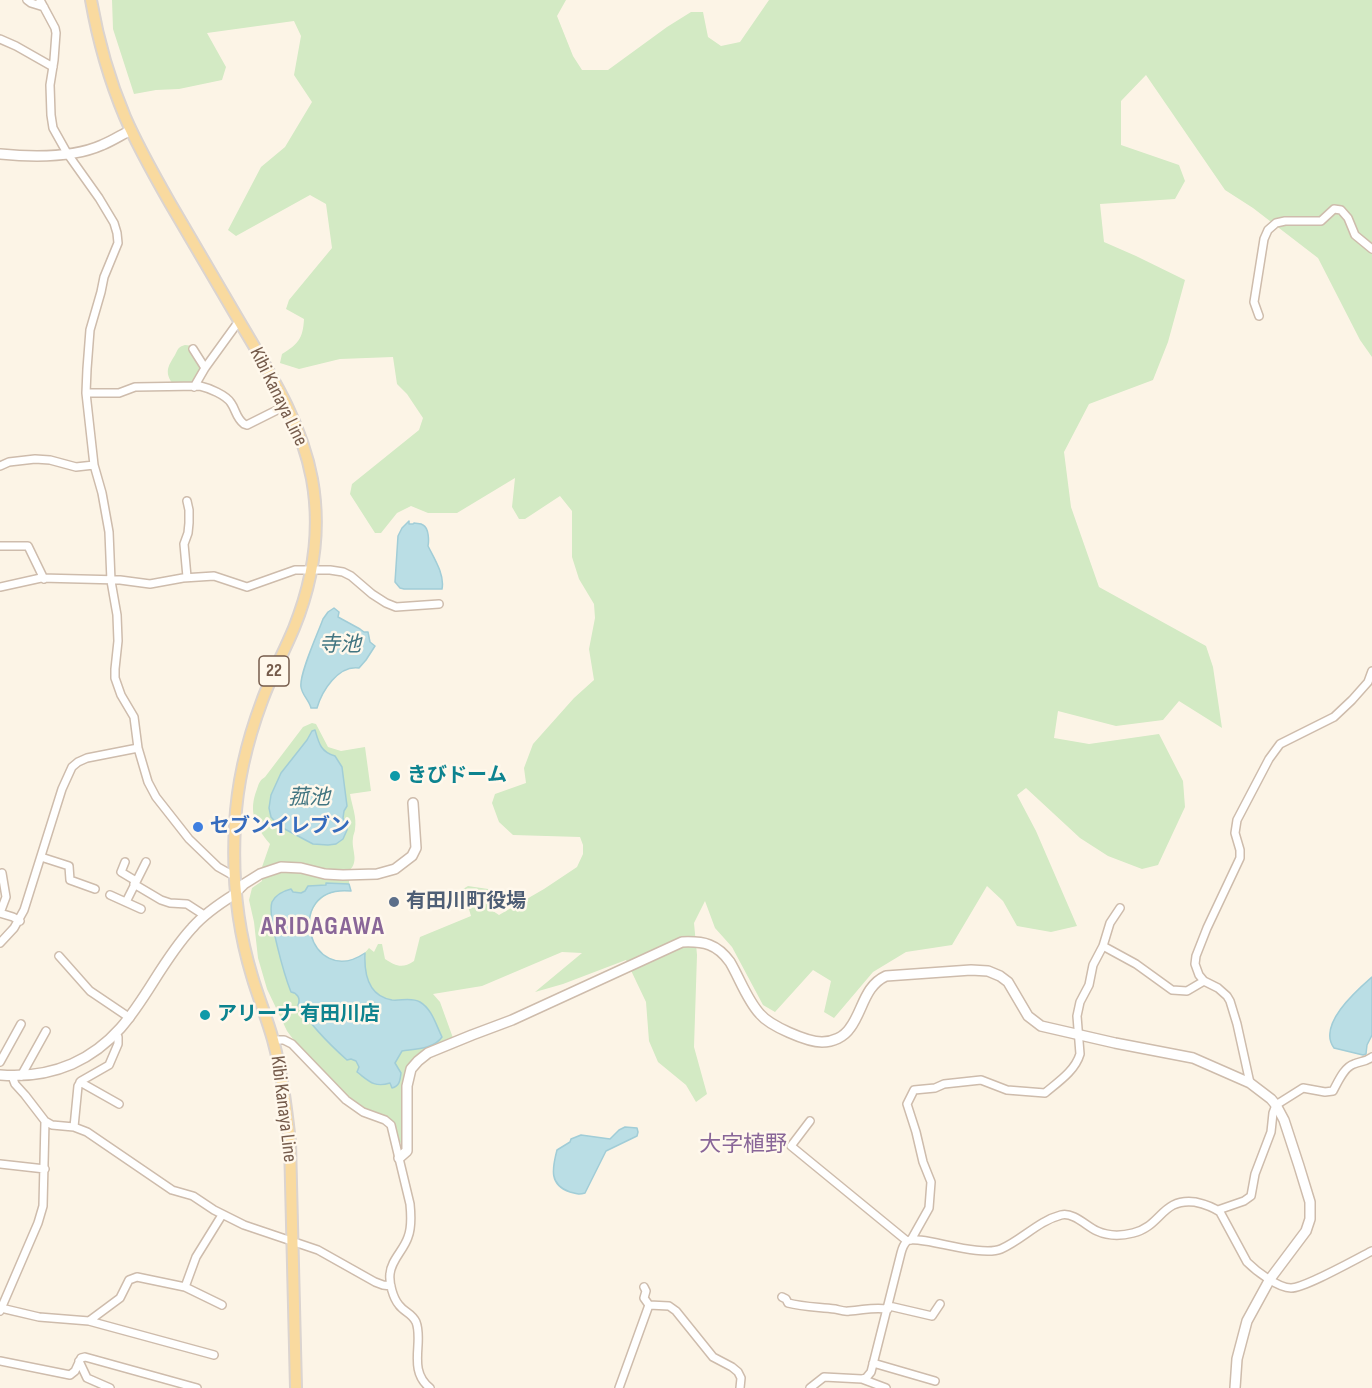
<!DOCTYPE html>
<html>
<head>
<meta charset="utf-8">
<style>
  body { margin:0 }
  canvas { display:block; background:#fcf4e6 }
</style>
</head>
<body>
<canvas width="1372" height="1388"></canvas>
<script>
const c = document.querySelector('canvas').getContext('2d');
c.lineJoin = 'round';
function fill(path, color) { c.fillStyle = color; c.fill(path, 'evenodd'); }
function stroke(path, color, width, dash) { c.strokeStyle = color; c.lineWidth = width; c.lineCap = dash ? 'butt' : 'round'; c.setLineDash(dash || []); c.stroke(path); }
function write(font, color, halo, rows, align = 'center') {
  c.font = font + ' "Sofia Sans Condensed","Noto Sans JP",sans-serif'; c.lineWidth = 5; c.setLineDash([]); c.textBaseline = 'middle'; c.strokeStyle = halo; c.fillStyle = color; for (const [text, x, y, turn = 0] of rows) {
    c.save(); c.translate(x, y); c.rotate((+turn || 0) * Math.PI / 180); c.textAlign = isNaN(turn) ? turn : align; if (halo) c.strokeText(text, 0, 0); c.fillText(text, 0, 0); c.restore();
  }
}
const green = new Path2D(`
  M112 0H566L557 16 573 56 582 70H608L667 27 691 12H703L708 37 721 46 740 42 769 0H1372V357L1360 340 1318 258 1253 208 1225 190 1146 75 1121 101V145L1179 165 1185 181 1175 199 1100 204 1104 242 1136 256 1185 280 1168 342 1153 380 1089 404 1064 452 1071 507 1099 587 1206 646 1213 667 1222 728 1179 701 1163 720 1116 726 1058 711 1054 738 1089 744 1159 734 1183 781 1185 807 1158 865 1142 869 1108 856 1080 838 1026 788 1017 795 1036 831 1077 926 1051 932 1017 926 1003 901 987 886 952 945 906 952 873 972 834 1018 824 1012 831 981 813 970 775 1012 763 1005 732 947 715 928 705 901 694 923 697 955 694 1047 707 1094 696 1102 686 1085 658 1062 649 1041 646 1002 626 960 563 984 535 992 582 953 562 952 482 986 433 994 440 1002 453 1038C438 1045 419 1051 409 1064 399 1078 403 1124 403 1142L399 1143 395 1127 392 1122 361 1107 346 1096 296 1043 287 1031 267 989 258 958 254 922 249 900 252 888 262 881V867L270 844C255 826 248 812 257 789 259 783 260 780 265 777L303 727 312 723 316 724 328 747 341 751 365 747 371 791 350 794C352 806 357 817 355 829 355 832 353 835 353 838 351 850 360 861 349 871V884L351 891C296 885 297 962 345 961 355 960 363 956 369 948L374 952 378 944H382L385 959C396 966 402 969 414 961L420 937 471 916 463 889 468 886 488 889 490 909 499 915 544 889 577 867 583 854V845L580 837 513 835 499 822 492 803 495 794 526 783 524 768 533 744 574 698 594 680 589 649 595 618 594 604 579 579 572 557V511L560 496 525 519H519L512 507 515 478 457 513H428L411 506 397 513 381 533H375L350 494 352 484 419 430 423 418 407 394 397 384 393 357 340 359 299 369 280 363 282 354C298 344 303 339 304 319L286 309 289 300 332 248 326 204 310 195 236 236 228 230 261 167 285 147 312 102 294 75 301 36 294 21 207 33 226 67 222 80 179 89 156 90 134 94 113 29Z
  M185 345 194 346 205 364 192 384 172 383C164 371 169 365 175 355 178 349 178 347 185 345Z`);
const water = new Path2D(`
  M409 521V524H413L414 523C417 524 421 523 423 525 429 528 429 541 428 546 434 558 445 575 442 589H404L400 588 395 582 398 536 402 528Z
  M334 608 339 612 338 617 360 629 364 632H368L370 642 375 646 366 660 359 668C338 665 322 691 317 708H311C309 700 302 695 301 687 299 674 318 633 323 619L328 612Z
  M315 730C319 744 321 752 335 756L342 767 347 806 344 811 343 818 347 826V830L343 839 336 844 328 845 313 844 279 826 271 817 269 808 271 795 281 773 307 740 312 731Z
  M326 883 349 884 351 891C281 884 309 991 365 953 364 973 368 996 392 1000 401 1001 411 997 420 1002 432 1009 436 1025 442 1037 434 1049 415 1049 402 1051L395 1063 401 1073C400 1080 400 1086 392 1088L390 1083C374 1088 369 1081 357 1072L359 1067 356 1061 351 1059 347 1060C328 1043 311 1026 298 1005 301 998 297 993 291 992 285 977 267 916 272 902 276 894 283 891 291 889L293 892 301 893 305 891 308 886 326 885Z
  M1372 977V1035L1367 1045 1366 1054 1363 1055 1334 1048C1317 1025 1356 991 1372 977Z
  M625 1127 637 1128 638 1132 637 1136 606 1151 585 1193C579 1195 577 1194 570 1192 549 1185 552 1169 557 1150L570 1142 571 1139 581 1135 610 1139 619 1130Z`);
const minor = new Path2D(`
  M27 0 31 3 44 7
  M40 0 55 28 56 33 54 60 50 85 51 115 53 128 67 153 99 198 114 223 117 233 118 243 104 277 101 292 90 330 87 369 86 393 94 465 102 493 109 532 111 581 117 615 118 641 115 669V678L121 695 134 717 138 748 148 782 156 797 189 839 218 867 234 876
  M0 39 16 46 53 67
  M1259 316 1254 302 1264 239 1268 230 1276 223 1285 221H1321L1334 209 1341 210 1348 218 1355 235 1372 249
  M193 349 205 368
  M194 387 205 368 239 321
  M86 393H119L135 387 200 386C209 388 226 395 231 403 236 410 236 418 244 424L247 425 287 405
  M0 466 9 462 35 459 50 460 76 467 94 465
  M187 501 189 510V523L188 533 184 544 187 577
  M0 546H28L44 579
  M0 587 41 578 120 580 150 584 183 578 214 576 247 587 295 570H330L343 572 351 576 372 594 386 603 396 607 439 604
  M41 857 69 866 70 880 95 889
  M125 862 121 872 136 881
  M134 884 161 900 170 903 187 904 204 915
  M110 895 141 909
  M126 902 146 862
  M0 913 6 897 2 873
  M0 913 13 917 20 921
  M0 943 14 928 24 910 62 789 72 767 78 762 87 758 138 748
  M1103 946 1136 964 1172 990 1187 991 1204 981
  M59 956 90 991 130 1018
  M273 1040H284L292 1044 346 1100 363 1112 385 1120 391 1125 410 1204C411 1214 412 1227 408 1237 404 1250 391 1260 390 1274 389 1283 393 1298 399 1305 404 1312 412 1313 416 1322 424 1342 407 1370 430 1388
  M0 1062 21 1024
  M12 1076 15 1084 25 1095 45 1121 52 1125 74 1127 87 1132 172 1190 193 1196 214 1210 244 1225 318 1250 375 1282 383 1285 391 1286
  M21 1076 46 1031
  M80 1082 119 1104
  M1250 1083 1237 1024 1230 1001 1227 996 1218 988 1204 981 1199 975 1195 964 1196 956 1207 928 1240 858V850L1235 833 1237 820 1269 759 1280 744 1334 717 1352 700 1368 682 1372 671
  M810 1121 791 1146 907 1241
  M74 1127 78 1086 81 1081 109 1065 118 1044V1037L116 1034
  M0 1164 45 1169
  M1218 1210 1244 1201 1251 1196 1255 1174 1271 1132 1273 1113 1276 1105 1303 1088 1325 1092 1333 1091C1338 1082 1344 1067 1354 1064 1361 1061 1365 1062 1372 1057
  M911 1240 929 1208 931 1182 923 1162 916 1132 907 1104 914 1090 935 1088 944 1084 981 1080 1007 1090 1045 1093C1058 1082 1075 1071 1080 1054L1077 1016 1080 1002 1089 985 1093 965 1103 946 1110 923 1120 908
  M185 1287 196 1257 222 1215
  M782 1297 786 1299 788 1303C803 1307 819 1307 835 1309 840 1310 844 1312 849 1311 865 1310 871 1307 888 1309
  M649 1305 669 1306 676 1311 713 1357 732 1367 738 1372 741 1378 740 1388
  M889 1306 932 1316 940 1304
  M1 1308 39 1317 89 1321 214 1355
  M0 1311 38 1223 43 1206 45 1121
  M89 1321 120 1298 129 1280 137 1277 185 1287 222 1305
  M0 1361 70 1375 75 1371 81 1358 85 1357 197 1388
  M79 1361 87 1378 110 1388
  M873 1363 935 1381
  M862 1379 866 1378 871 1372 901 1253C902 1249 904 1244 907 1241 918 1234 979 1258 1001 1249 1022 1240 1038 1221 1061 1215 1074 1212 1086 1226 1097 1231 1108 1236 1121 1236 1133 1233 1162 1226 1161 1198 1195 1202 1204 1204 1213 1207 1220 1212L1247 1262C1256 1271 1278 1288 1291 1288 1305 1288 1356 1259 1372 1251
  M619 1388 649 1305 644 1298 646 1291 644 1287
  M810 1388 824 1377 862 1379 886 1388`);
const tertiary = new Path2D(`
  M0 154C31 157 73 158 102 145 112 141 121 135 131 130
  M235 893 244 884 260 874 281 867 301 868 325 874 343 875 377 874 395 869 412 856 416 848 413 803
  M0 1075C25 1077 49 1074 72 1064 136 1035 148 976 192 928 204 914 219 904 235 894
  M399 1158 407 1151V1086L411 1069 418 1061 428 1053 472 1035 512 1020 682 942C704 941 717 944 730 962 740 979 747 1000 760 1014 770 1026 807 1042 822 1042 833 1042 844 1037 850 1028 863 1011 864 986 886 976L971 970 988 971 1000 976 1008 982 1028 1016 1041 1026 1115 1043 1193 1058 1250 1083 1271 1099 1276 1105 1284 1120 1299 1166 1310 1202V1219L1306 1231 1270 1279 1247 1321 1237 1359 1235 1388`);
const primary = new Path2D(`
  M91 0C98 40 109 79 125 117 138 147 154 175 170 203 193 242 215 280 238 319 268 370 301 420 312 479 321 529 313 581 294 628 284 652 271 676 262 701 247 741 237 783 235 825 232 877 237 927 252 976 258 997 267 1018 273 1040 282 1073 286 1107 290 1142L296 1388`);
const markers = [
  [395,776,6,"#0f9aa8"],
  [198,827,6,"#3f7fe0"],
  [394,902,6,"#5c6f8a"],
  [205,1015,6,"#0f9aa8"]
];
const shields = [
  [274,671,30]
];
const shieldNames = [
  ["22",274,671]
];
const streetNames = [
  ["Kibi Kanaya Line",278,397,64],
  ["Kibi Kanaya Line",283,1109,83]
];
const cultureNames = [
  ["きびドーム",407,776],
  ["アリーナ 有田川店",217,1015]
];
const shopNames = [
  ["セブンイレブン",210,827]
];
const serviceNames = [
  ["有田川町役場",406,902]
];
const waterNames = [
  ["寺池",340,646],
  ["菰池",309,799]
];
const quarterNames = [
  ["大字植野",743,1145]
];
const districtNames = [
  ["ARIDAGAWA",323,927]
];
fill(green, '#d3eac4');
fill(water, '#badee5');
stroke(water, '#a1cdd7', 1.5);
stroke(minor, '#cebcac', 10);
stroke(tertiary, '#cebcac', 12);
stroke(primary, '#dbd4d0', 14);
stroke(minor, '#fff', 7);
stroke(tertiary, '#fff', 9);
stroke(primary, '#f9da9f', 10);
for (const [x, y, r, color] of markers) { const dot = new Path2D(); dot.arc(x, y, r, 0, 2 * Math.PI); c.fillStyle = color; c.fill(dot); stroke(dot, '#fff8ec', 2); }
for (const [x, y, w] of shields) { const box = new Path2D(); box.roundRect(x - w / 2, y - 15, w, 30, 4.5); c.fillStyle = '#fff8ec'; c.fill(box); stroke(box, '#755b4b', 1.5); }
write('bold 18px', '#755b4b', null, shieldNames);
write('20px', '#755b4b', '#fff8ec', streetNames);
write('bold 20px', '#0d838f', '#fff8ec', cultureNames, 'left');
write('bold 20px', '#366cbe', '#fff8ec', shopNames, 'left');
write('bold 20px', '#4e5e75', '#fff8ec', serviceNames, 'left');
write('italic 21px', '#427581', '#fff8ec', waterNames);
write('22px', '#896698', '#fff8ec', quarterNames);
c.letterSpacing = '1.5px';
write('bold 26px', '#896698', '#fff8ec', districtNames);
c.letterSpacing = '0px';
</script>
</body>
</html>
